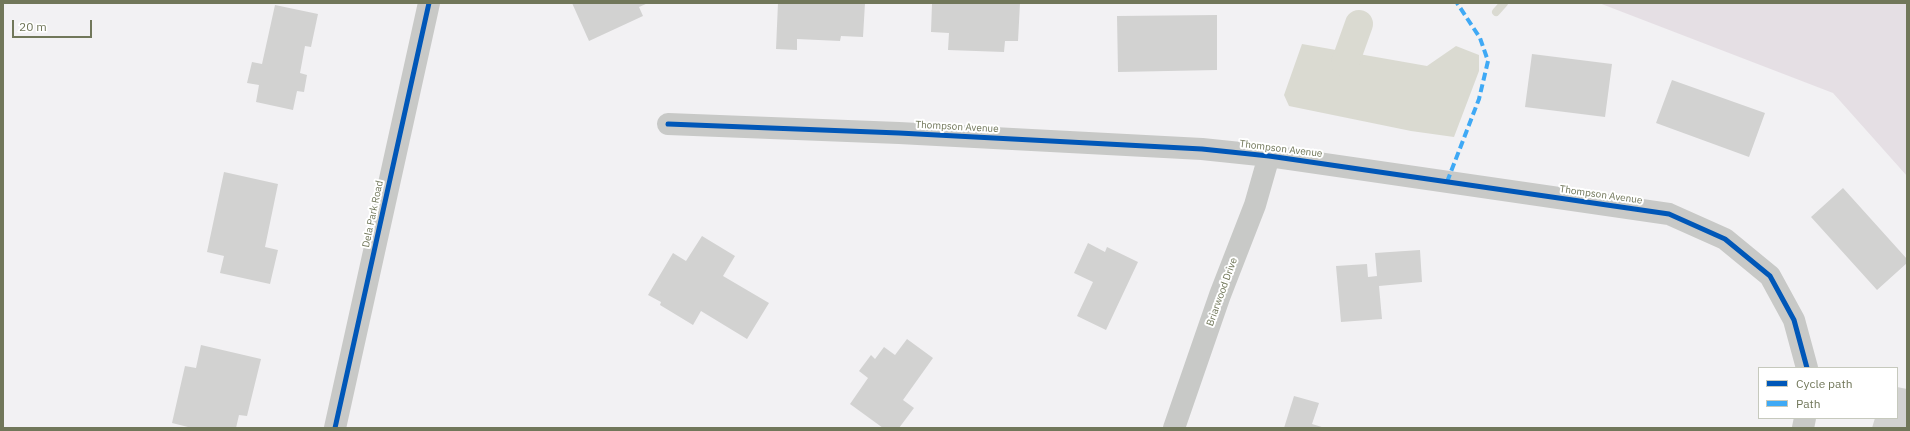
<!DOCTYPE html>
<html>
<head>
<meta charset="utf-8">
<style>
  body { margin:0 }
  #map { position:relative; width:1910px; height:431px; overflow:hidden; background:#f2f1f3; font-family:"IBM Plex Sans",sans-serif }
  canvas { display:block }
  .frame { position:absolute; inset:0; border:4px solid #71775a; pointer-events:none }
  .legend { position:absolute; left:1758px; top:367px; width:140px; height:52px; box-sizing:border-box; background:#fff; border:1px solid #c6c9bd; margin:0; padding:5px 7px; list-style:none; font-size:12px; color:#71775a }
  .legend li { display:flex; align-items:center; gap:8px; height:20px }
  .legend b { width:20px; border:1px solid #c6c9bd }
  .scale { position:absolute; left:12px; top:20px; width:80px; height:18px; box-sizing:border-box; border:2px solid #71775a; border-top:0; padding-left:5px; font-size:12px; line-height:14px; white-space:nowrap; color:#71775a; -webkit-text-stroke:3px #fff; paint-order:stroke }
</style>
</head>
<body>
<div id="map">
<canvas width="1910" height="431"></canvas>
<div class="frame"></div>
<ul class="legend">
<li><b style="height:5px;background:#0057b8"></b>Cycle path</li>
<li><b style="height:5px;background:#3fa9f5"></b>Path</li>
</ul>
<div class="scale">20 m</div>
</div>
<script>
const c = document.querySelector('canvas').getContext('2d');
c.lineJoin = 'round';
function fill(path, color) { c.fillStyle = color; c.fill(path, 'evenodd'); }
function stroke(path, color, width, dash) { c.strokeStyle = color; c.lineWidth = width; c.lineCap = dash ? 'butt' : 'round'; c.setLineDash(dash || []); c.stroke(path); }
function write(font, color, halo, rows, align = 'center') {
  c.font = font + ' "IBM Plex Sans",sans-serif'; c.lineWidth = 4; c.setLineDash([]); c.textBaseline = 'middle'; c.strokeStyle = halo; c.fillStyle = color; for (const [text, x, y, turn = 0] of rows) {
    c.save(); c.translate(x, y); c.rotate((+turn || 0) * Math.PI / 180); c.textAlign = isNaN(turn) ? turn : align; if (halo) c.strokeText(text, 0, 0); c.fillText(text, 0, 0); c.restore();
  }
}
const green = new Path2D(`
  M1599 3H1907V176L1833 93Z`);
const water = new Path2D(`
  M1302 44 1427 66 1456 46 1479 55V71L1454 137 1411 131 1289 106 1284 95Z`);
const stream = new Path2D(`
  M1496 12 1504 3`);
const canal = new Path2D(`
  M1345 63 1359 24`);
const building = new Path2D(`
  M572 3H648L639 7 643 16 589 41Z
  M778 3H865L863 37 841 36 840 41 797 39V50L776 49Z
  M950 3H1020L1018 41H1005L1004 52 948 50 949 33 931 32 932 4H950Z
  M275 5 318 14 311 47 305 46 300 73 307 75 304 92 297 91 293 110 256 102 259 85 247 83 252 62 262 64Z
  M1217 15V70L1118 72 1117 16Z
  M1532 54 1612 64 1605 117 1525 107Z
  M1672 80 1765 113 1749 157 1656 123Z
  M224 172 278 184 265 247 278 250 270 284 220 273 224 256 207 252Z
  M1843 188 1907 259V263L1877 290 1811 217Z
  M702 236 735 256 723 276 769 303 747 339 701 311 693 325 660 305 661 302 648 295 673 253 686 261Z
  M1088 243 1105 252 1107 247 1138 262 1106 330 1077 316 1093 282 1074 273Z
  M1420 250 1422 282 1379 286 1382 319 1341 322 1336 266 1367 264 1368 277 1377 276 1375 253Z
  M907 339 933 358 903 400 914 408 899 428H883L850 404 868 378 859 371 871 355 875 359 884 347 895 355Z
  M201 345 261 359 247 416 239 415 236 428H192L172 423 185 366 196 368Z
  M1897 387 1907 389V428H1872L1875 418H1897Z
  M1294 396 1319 403 1312 424 1325 428H1284Z`);
const minor = new Path2D(`
  M668 124 899 133 1202 149 1269 156 1669 214 1725 239 1770 276 1794 320 1807 368
  M335 428 429 3
  M1174 428 1220 295 1255 205 1269 156
  M1803 428 1805 418`);
const quiet = new Path2D(`
  M1447 182 1479 99 1488 61 1480 38 1457 3`);
const cycleway = new Path2D(`
  M668 124 899 133 1202 149 1269 156 1669 214 1725 239 1770 276 1794 320 1807 368
  M335 428 429 3`);
const streetNames = [
  ["Thompson Avenue",957,127,3],
  ["Thompson Avenue",1281,149,7],
  ["Thompson Avenue",1601,195,8],
  ["Dela Park Road",373,214,-78],
  ["Briarwood Drive",1222,292,-70]
];
fill(green, '#e5dfe4');
fill(water, '#dadad1');
stroke(stream, '#dadad1', 8);
stroke(canal, '#dadad1', 28);
fill(building, '#d2d2d1');
stroke(minor, '#c8c9c7', 22);
stroke(quiet, '#3fa9f5', 4, [8, 4]);
stroke(cycleway, '#0057b8', 5);
write('10px', '#71775a', '#fff', streetNames);
</script>
</body>
</html>
